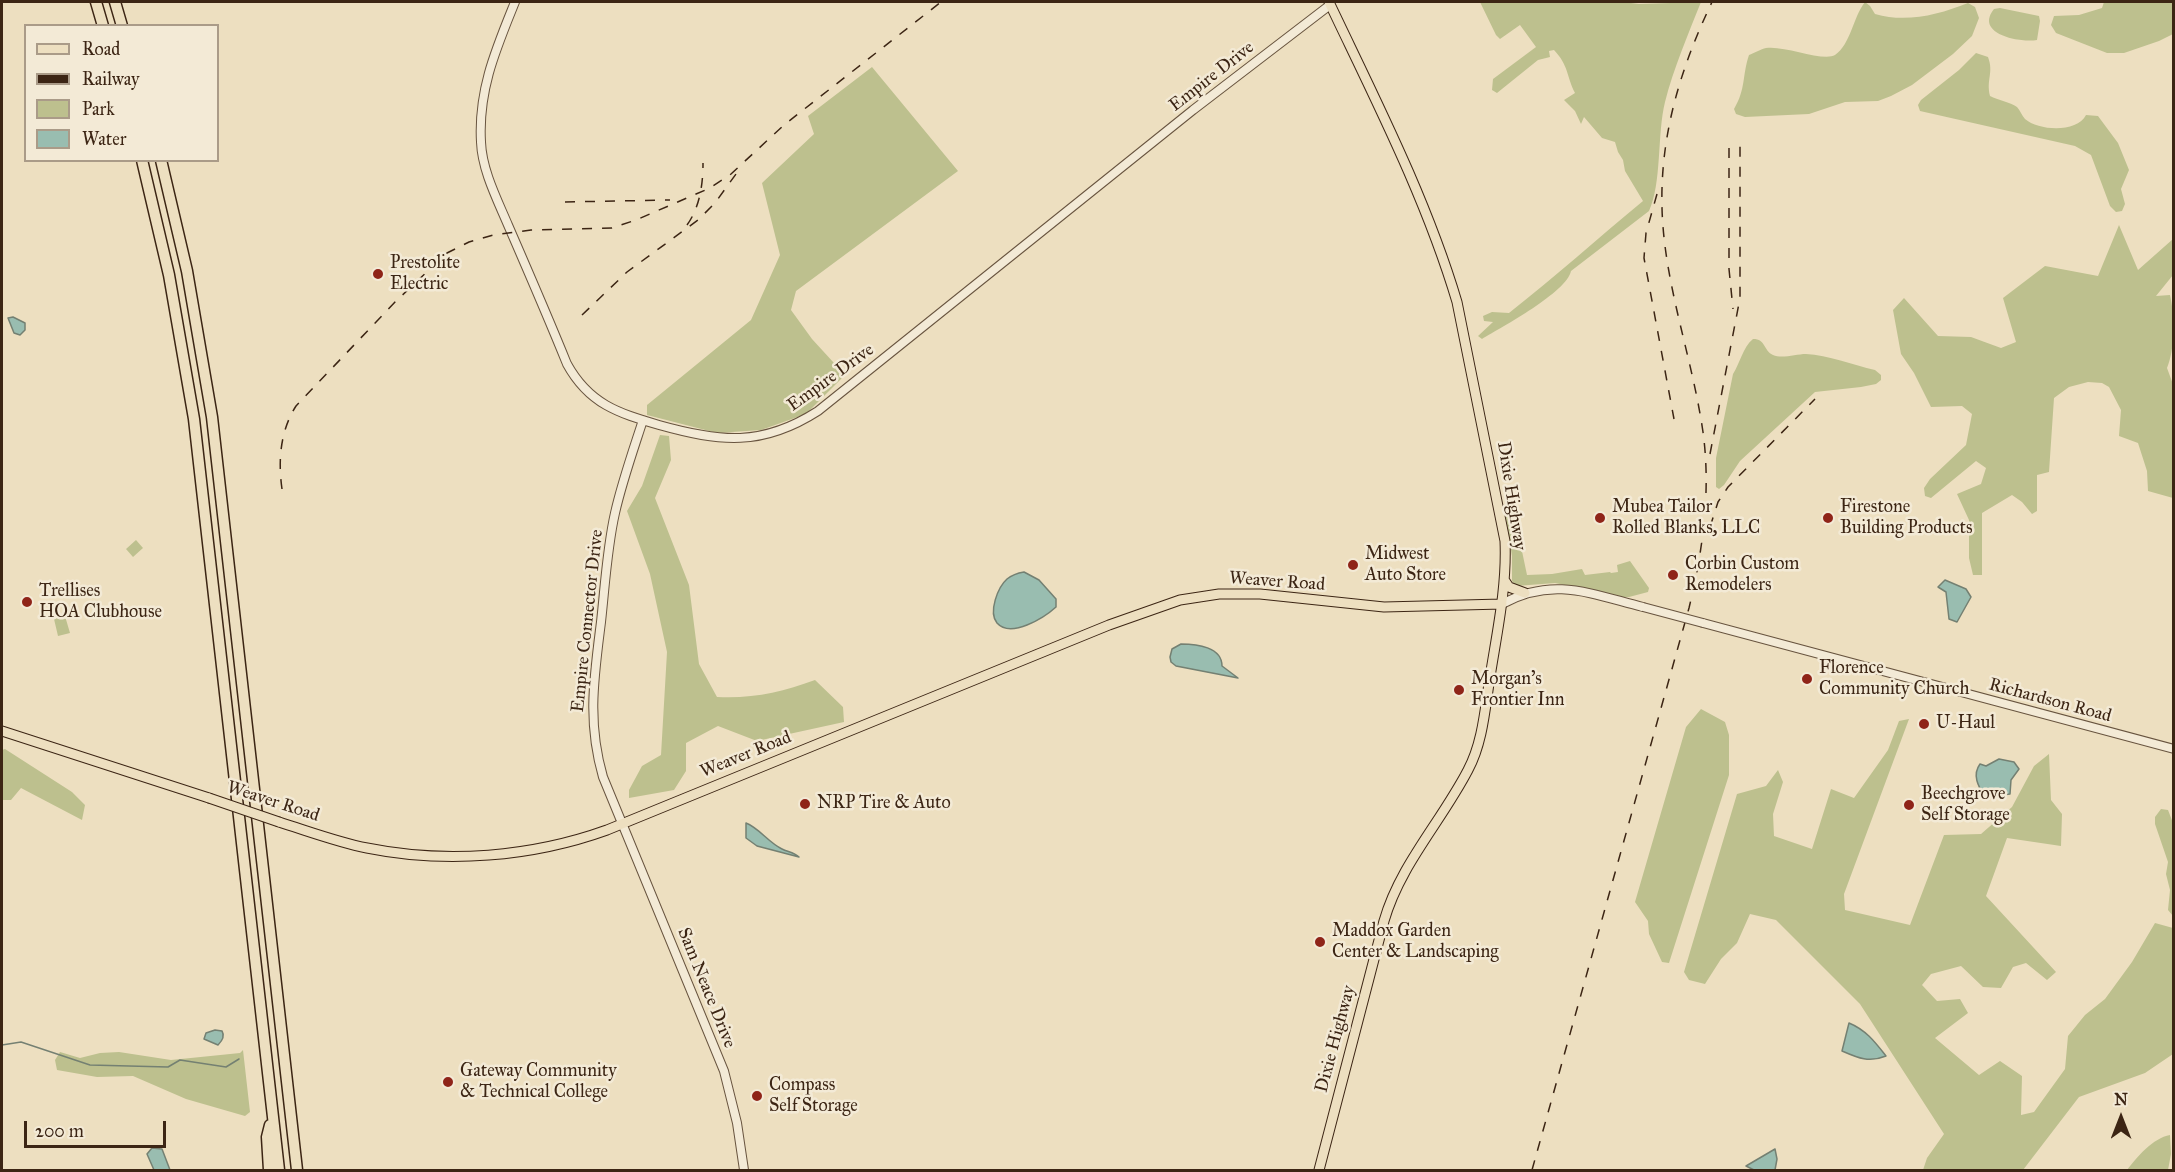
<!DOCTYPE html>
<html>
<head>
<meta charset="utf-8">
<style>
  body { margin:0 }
  #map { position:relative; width:2175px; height:1172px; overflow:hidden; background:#eddfc0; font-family:"IM FELL Great Primer",serif }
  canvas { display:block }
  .frame { position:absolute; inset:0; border:3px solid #3c2514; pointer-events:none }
  .legend { position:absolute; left:24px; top:24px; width:195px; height:138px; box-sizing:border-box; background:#f3ead6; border:2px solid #aa9b88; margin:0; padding:8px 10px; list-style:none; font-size:18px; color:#3c2514 }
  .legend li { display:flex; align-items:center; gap:12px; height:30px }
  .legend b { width:30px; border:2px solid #aa9b88 }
  .north { position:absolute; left:2091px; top:1088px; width:60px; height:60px; -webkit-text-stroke:4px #f3ead6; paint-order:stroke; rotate:0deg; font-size:16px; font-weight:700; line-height:24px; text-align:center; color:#3c2514 }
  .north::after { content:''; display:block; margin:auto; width:21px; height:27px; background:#3c2514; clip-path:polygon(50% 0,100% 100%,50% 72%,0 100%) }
  .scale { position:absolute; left:24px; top:1121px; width:142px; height:27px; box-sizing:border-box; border:3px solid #3c2514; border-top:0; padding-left:8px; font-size:18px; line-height:21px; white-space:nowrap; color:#3c2514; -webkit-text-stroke:4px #f3ead6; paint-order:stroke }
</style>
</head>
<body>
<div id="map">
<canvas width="2175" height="1172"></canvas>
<div class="frame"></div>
<ul class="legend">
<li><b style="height:8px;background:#eddfc0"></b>Road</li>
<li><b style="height:8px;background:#3c2514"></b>Railway</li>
<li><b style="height:16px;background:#bdc08e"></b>Park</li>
<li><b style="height:16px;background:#99bdb0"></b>Water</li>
</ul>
<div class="north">N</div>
<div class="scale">200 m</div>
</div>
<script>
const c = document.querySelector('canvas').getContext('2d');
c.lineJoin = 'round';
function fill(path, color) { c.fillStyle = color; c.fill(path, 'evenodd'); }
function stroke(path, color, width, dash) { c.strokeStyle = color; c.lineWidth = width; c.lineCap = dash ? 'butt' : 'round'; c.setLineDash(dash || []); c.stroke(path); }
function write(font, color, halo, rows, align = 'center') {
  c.font = font + ' "IM FELL Great Primer",serif'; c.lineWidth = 5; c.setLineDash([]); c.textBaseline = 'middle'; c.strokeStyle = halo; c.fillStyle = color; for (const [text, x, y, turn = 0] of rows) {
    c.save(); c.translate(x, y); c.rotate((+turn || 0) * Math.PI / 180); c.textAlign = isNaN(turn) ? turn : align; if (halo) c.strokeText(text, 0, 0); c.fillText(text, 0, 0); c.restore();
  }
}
const green = new Path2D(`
  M1480 2H1623L1639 4 1701 2C1689 32 1673 70 1665 102 1657 134 1662 183 1649 211L1571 271C1567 292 1502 327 1482 339L1478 336 1493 322 1484 321 1483 316 1492 312 1509 313C1555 277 1598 238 1643 201L1625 171 1623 160 1618 152 1615 142 1602 138 1584 117 1581 124 1575 111 1564 100 1575 93C1566 75 1569 66 1554 50L1549 51 1550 57 1538 60 1497 93 1492 90 1493 79 1536 47 1520 25 1500 39 1496 35Z
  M1865 2 1870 6 1875 14C1906 23 1938 15 1968 3L1975 7 1979 18 1972 36 1953 54 1912 85 1891 96 1878 101 1845 102 1809 114 1745 117 1736 114 1734 109C1746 89 1742 76 1749 55 1754 53 1761 49 1766 48 1784 45 1823 62 1835 55 1851 44 1853 17 1865 2Z
  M2104 2H2173V34L2159 41 2124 53H2107L2056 33 2051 25 2054 16 2079 15 2102 8Z
  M2000 8 2039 16 2040 21 2037 40C2020 43 1974 34 1994 9Z
  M1976 53 1988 57C1994 73 1986 79 1990 96 1998 100 2010 102 2017 107 2020 110 2022 116 2025 119 2039 131 2077 133 2086 115L2098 116 2118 143 2129 170 2121 189 2125 204 2122 211 2116 212 2110 206 2091 155 2075 146 1920 111 1918 105 1921 100 1959 70Z
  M872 67 958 171 796 291 791 310 812 339 845 375 806 414 761 430 717 433 647 415V405L751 320 780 255 762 183 814 134 808 116Z
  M2119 225 2138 270 2173 239V275L2156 296 2170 295C2175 317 2175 349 2167 368L2174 387 2173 498 2148 491 2147 471 2138 443 2119 436 2121 410 2109 387 2102 383 2088 382 2069 387 2054 398 2049 472 2037 475V511L2032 514 2022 502 2012 495 1982 513V575H1973L1969 558V520L1957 494 1981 484 1986 468 1976 461 1931 498 1925 496 1924 488 1930 479 1966 445 1972 414 1962 406 1931 407 1914 373 1901 354 1893 310 1904 298 1938 336 1971 337 2001 348 2016 342 2003 298 2045 266 2098 276Z
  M1753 339C1766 339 1763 350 1773 355 1782 359 1796 354 1806 354 1828 355 1853 365 1875 370L1881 375V380L1876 384 1861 387 1815 392 1740 461 1724 485 1719 489 1716 487V458L1733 374C1740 363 1743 347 1753 339Z
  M660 435 669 436 671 460 655 498 689 585 699 664 717 697C752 699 782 692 815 680L843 707 844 722 757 741 718 726 686 743V771L674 790 629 798V790L642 766 661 755 667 652 650 574 627 511 642 486Z
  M1507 502H1513L1518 511 1514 513 1527 575 1552 574 1582 569 1585 575 1610 572 1611 573 1618 572 1617 565 1630 561 1649 588 1648 592 1629 597H1620L1555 583 1516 586 1512 581V556L1505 512Z
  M136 540 143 548 133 557 126 549Z
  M65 616 70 633 58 636 54 619Z
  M1701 709 1725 722 1729 735V775L1669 963 1662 962 1649 934 1648 921 1635 902 1686 727Z
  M1909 719 1844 894 1845 910 1910 925 1944 835 1981 834 2012 807 2034 766 2049 754 2051 800 2062 814 2061 846 2007 838 1986 896 2056 972 2047 980 2026 963 2013 967 2001 988 1983 987 1961 966 1931 974 1922 985 1937 1001 1960 999 1968 1013 1935 1038 1979 1075 2000 1061 2022 1076 2021 1115 2034 1112 2065 1069 2068 1036 2085 1015 2105 999 2132 962 2155 923 2173 928V1054L2145 1073 2079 1097 2023 1170H1923L1927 1158 1944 1134 1860 1004 1776 920 1750 914 1737 943 1721 959 1705 984 1689 980 1684 972 1737 794 1766 786 1778 770 1783 782 1773 814 1774 836 1812 849 1831 789 1854 798 1888 750 1899 721Z
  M5 749 72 792 85 805 82 820 21 788 11 800H2V750Z
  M2161 809 2168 810 2173 823V916L2168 910 2170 890 2166 874 2168 862 2155 824V817Z
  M243 1050 250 1112 245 1116 186 1099 133 1076 97 1077 57 1070 55 1060 60 1052 80 1058 100 1053 119 1052 171 1060 240 1053Z
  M2170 1135 2171 1154 2168 1170H2127C2137 1157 2153 1138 2170 1135Z`);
const water = new Path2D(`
  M13 317 25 323V330L20 335 14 333 8 318Z
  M1024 572 1039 580 1056 599V607C1045 617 1011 639 997 623 988 612 998 587 1007 579 1012 575 1018 573 1024 572Z
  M1945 580 1966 589 1971 597 1957 622 1949 619 1946 592 1938 587Z
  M1181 644C1197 644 1222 647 1222 666L1238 678 1176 666 1171 662 1170 657 1172 649Z
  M1999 759 2014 762 2019 769 2011 780 2010 794 1985 797C1978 786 1972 775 1980 764L1986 766Z
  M746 823C759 828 768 842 782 849 788 852 794 852 799 857L757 846 746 838Z
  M1849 1023C1866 1030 1875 1042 1886 1056 1869 1063 1858 1058 1842 1051Z
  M215 1030 222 1031C225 1036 222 1041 218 1045L204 1039 206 1033Z
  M152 1148 162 1149 170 1170H154L147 1154Z
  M1775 1149 1777 1159 1775 1170H1754L1746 1166Z`);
const stream = new Path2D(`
  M2 1045 21 1042 90 1065 168 1067 180 1060 226 1067 239 1059`);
const minor = new Path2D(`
  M515 2C496 49 478 90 481 142 482 170 497 199 508 225 528 271 548 317 567 364 589 404 618 413 659 425 720 442 762 447 818 411L1193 110 1330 5
  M643 420C633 451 622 482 615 513 607 548 605 586 601 622 594 678 587 722 603 777L724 1071 737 1123 744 1170
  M1502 604C1553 576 1591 594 1643 607
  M1703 623 2174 749`);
const major = new Path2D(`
  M1505 581 1509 587 1525 593
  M2 731 209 798
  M279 822C308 831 337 842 367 848 446 864 532 857 607 830L1109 625 1180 600 1219 594H1260L1384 607 1502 604
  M1319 1170 1384 921C1400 865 1441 822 1468 770 1483 742 1485 708 1490 677 1497 632 1507 587 1505 541L1457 302C1426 198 1375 99 1329 2`);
const highway = new Path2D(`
  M96 2 103 26
  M115 2 122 26
  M142 160 169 275 194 419 279 1170
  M161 160 187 271 212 417 297 1170
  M269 1170 267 1137 270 1125`);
const rail = new Path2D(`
  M1729 148V269L1733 309
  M1657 194 1646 233 1644 258 1674 419
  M565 202 670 200
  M687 225C700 207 703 184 703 163
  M582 315 627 272 698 220 715 203 736 174
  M1710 454 1740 298V143
  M282 489C278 461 280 431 296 406L395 302 447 253 469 242 493 235 531 230 612 228 636 220 710 188 731 174 784 125 941 2
  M1710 527 1718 502 1728 487 1815 399
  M1532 1170 1689 608C1703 550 1711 491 1703 432 1692 356 1664 284 1662 208 1660 134 1681 67 1712 2`);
const minorBridge = new Path2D(`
  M1643 607 1703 623`);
const majorBridge = new Path2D(`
  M209 798 279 822`);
const markers = [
  [378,274,6,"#8f2418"],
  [1600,518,6,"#8f2418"],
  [1828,518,6,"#8f2418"],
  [1353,565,6,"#8f2418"],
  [1673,575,6,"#8f2418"],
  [27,602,6,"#8f2418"],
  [1807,679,6,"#8f2418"],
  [1459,690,6,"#8f2418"],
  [1924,724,6,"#8f2418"],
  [805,804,6,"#8f2418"],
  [1909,805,6,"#8f2418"],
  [1320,942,6,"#8f2418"],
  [448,1082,6,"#8f2418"],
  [757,1096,6,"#8f2418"]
];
const streetNames = [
  ["Empire Drive",1212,77,-38],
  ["Empire Drive",831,378,-36],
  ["Dixie Highway",1511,496,81],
  ["Weaver Road",1277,582,4],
  ["Empire Connector Drive",588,621,-84],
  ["Richardson Road",2050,701,15],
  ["Weaver Road",746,755,-22],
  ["Weaver Road",273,802,18],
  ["Sam Neace Drive",706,988,68],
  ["Dixie Highway",1336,1039,-75]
];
const poiNames = [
  ["Prestolite",390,264],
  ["Electric",390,285],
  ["Mubea Tailor",1612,508],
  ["Rolled Blanks, LLC",1612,529],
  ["Firestone",1840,508],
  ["Building Products",1840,529],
  ["Midwest",1365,555],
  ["Auto Store",1365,576],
  ["Corbin Custom",1685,565],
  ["Remodelers",1685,586],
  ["Trellises",39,592],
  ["HOA Clubhouse",39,613],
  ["Florence",1819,669],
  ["Community Church",1819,690],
  ["Morgan's",1471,680],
  ["Frontier Inn",1471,701],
  ["U-Haul",1936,724],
  ["Beechgrove",1921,795],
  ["Self Storage",1921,816],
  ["NRP Tire & Auto",817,804],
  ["Maddox Garden",1332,932],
  ["Center & Landscaping",1332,953],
  ["Gateway Community",460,1072],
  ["& Technical College",460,1093],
  ["Compass",769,1086],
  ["Self Storage",769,1107]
];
fill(green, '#bdc08e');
fill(water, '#99bdb0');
stroke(water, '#748072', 1.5);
stroke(stream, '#748072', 1.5);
stroke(minor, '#68543f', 10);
stroke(major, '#3c2514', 11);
stroke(highway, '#3c2514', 13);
stroke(minor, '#f3ead6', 8);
stroke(major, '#eddfc0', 9);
stroke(highway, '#eddfc0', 10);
stroke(rail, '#3c2514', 1.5, [10, 10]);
stroke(minorBridge, '#68543f', 10, []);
stroke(majorBridge, '#3c2514', 11, []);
stroke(minorBridge, '#f3ead6', 8);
stroke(majorBridge, '#eddfc0', 9);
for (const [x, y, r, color] of markers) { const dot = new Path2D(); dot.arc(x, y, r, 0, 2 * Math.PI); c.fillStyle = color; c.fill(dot); stroke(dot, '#f3ead6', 2); }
write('18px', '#3c2514', '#f3ead6', streetNames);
write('18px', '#3c2514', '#f3ead6', poiNames, 'left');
</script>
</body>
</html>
